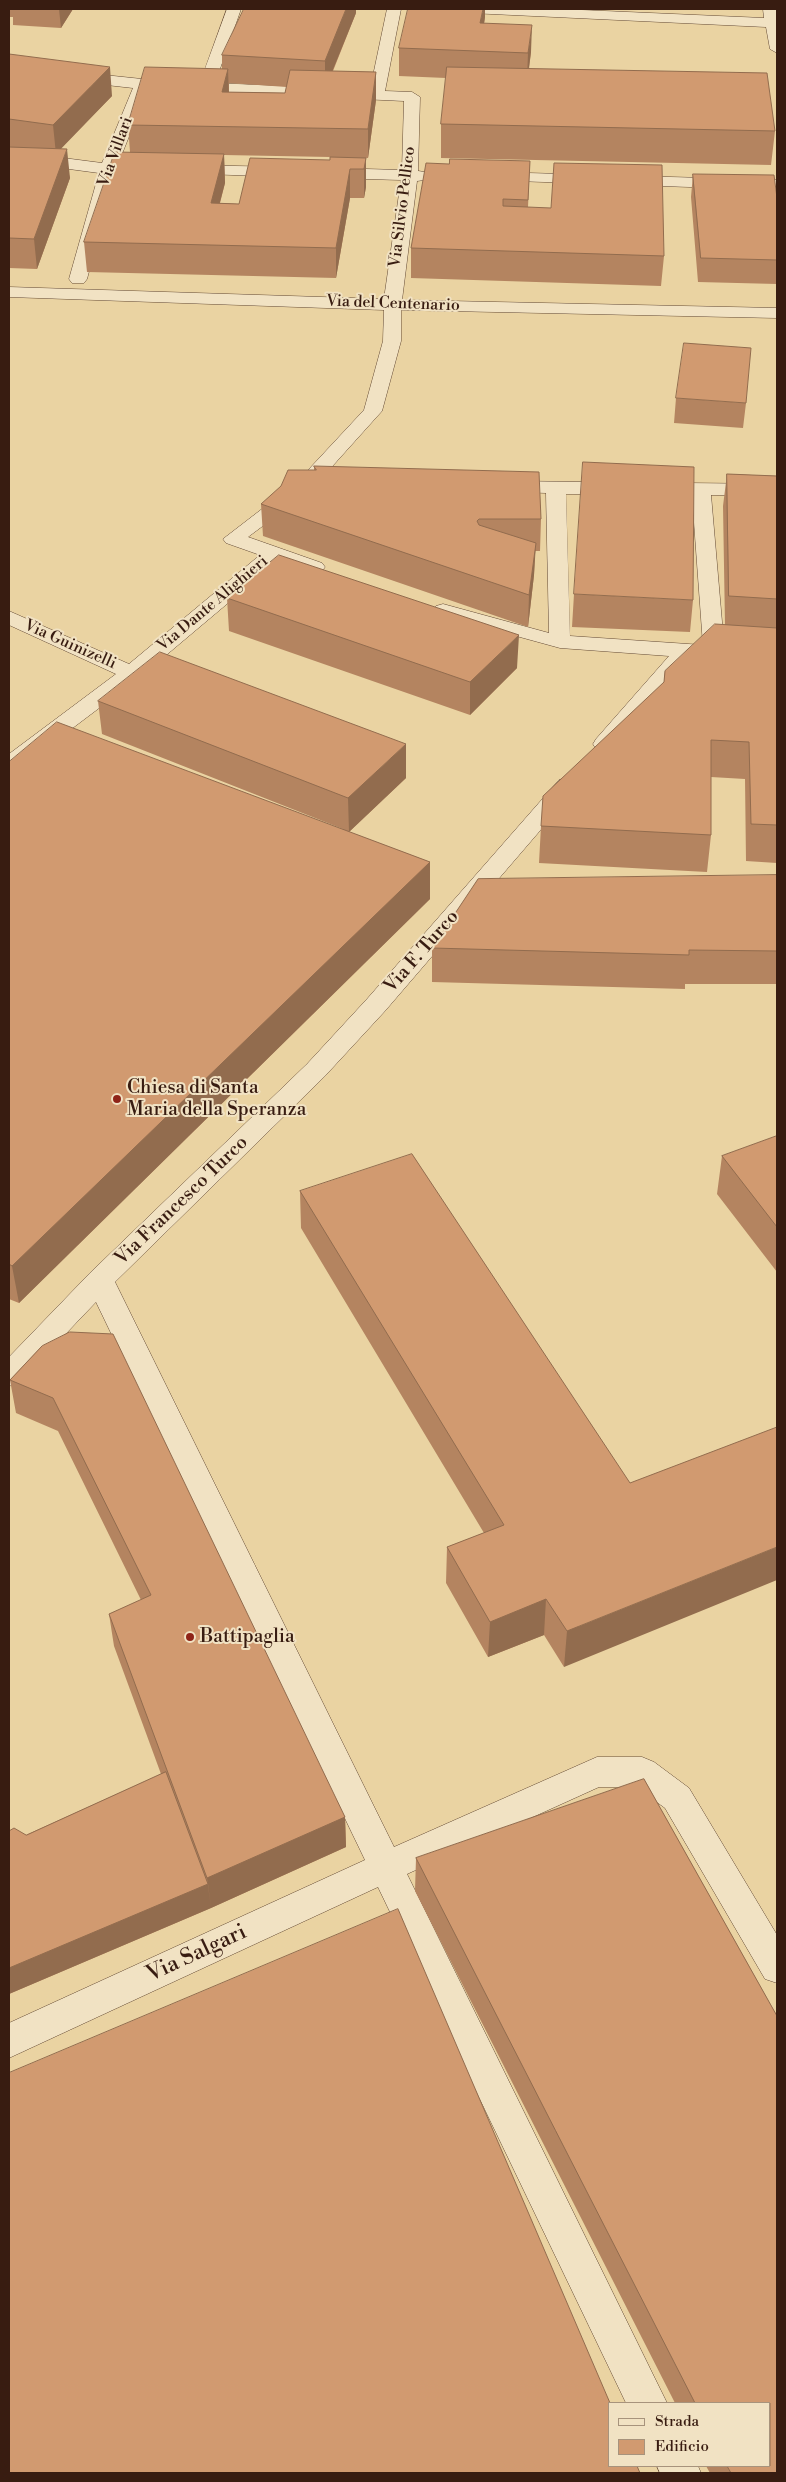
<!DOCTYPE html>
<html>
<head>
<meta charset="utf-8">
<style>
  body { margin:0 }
  #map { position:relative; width:786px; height:2482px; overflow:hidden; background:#ead3a2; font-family:"Libre Bodoni",serif }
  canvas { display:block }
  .frame { position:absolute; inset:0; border:10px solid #381c11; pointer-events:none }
  .legend { position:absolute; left:608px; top:2402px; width:162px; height:65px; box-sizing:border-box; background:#f1e2c3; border:1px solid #a7937c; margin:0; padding:6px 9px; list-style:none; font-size:15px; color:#381c11 }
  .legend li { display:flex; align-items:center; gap:10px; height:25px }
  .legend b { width:25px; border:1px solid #a7937c }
</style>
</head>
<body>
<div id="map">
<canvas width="786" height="2482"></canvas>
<div class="frame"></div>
<ul class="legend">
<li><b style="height:6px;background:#f1e2c3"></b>Strada</li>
<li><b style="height:14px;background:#d19a70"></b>Edificio</li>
</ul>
</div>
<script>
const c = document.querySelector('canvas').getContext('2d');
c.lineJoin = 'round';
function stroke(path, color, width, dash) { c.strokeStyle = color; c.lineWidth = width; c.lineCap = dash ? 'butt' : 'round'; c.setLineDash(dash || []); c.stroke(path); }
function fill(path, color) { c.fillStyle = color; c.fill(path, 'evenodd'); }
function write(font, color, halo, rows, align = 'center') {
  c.font = font + ' "Libre Bodoni",serif'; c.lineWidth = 4; c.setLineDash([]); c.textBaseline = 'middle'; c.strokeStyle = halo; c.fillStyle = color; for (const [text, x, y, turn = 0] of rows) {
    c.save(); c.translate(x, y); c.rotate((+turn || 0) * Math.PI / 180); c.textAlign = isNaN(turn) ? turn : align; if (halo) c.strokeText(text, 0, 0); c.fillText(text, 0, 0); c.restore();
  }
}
const minor = new Path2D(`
  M227 9H241L215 83 370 90 387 9H401L385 91 412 92 420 97 418 171 432 173 434 176 432 179 417 181 402 300 777 308V318L401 310V341L382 411 311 490 248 537 322 563 325 567 322 571 315 573 278 561 139 678 17 770 9 772V754L116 674 9 625V611L129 664 260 555 226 543 223 539 297 482 364 410 383 341 384 310 9 297V287L384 299 401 180 329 178 321 173 329 168 402 170 404 101 148 89 118 164H146L154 169 146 174H115L87 279 84 283H72L69 279 99 173 9 161V151L102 163 133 88 9 74V65L142 79 200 82Z
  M463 9H559L764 18 763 9H777V53L770 49 766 27 470 13Z
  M187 165 284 167 292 172 284 177 181 173 179 170 181 167Z
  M492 172 777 180V190L486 180 484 177Z
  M501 481 777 484V496L711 495 724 645H777V657H691L612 749 604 751 596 749 593 744 596 739 669 656 560 648 436 614 433 610 436 606 443 604 549 633 546 493 494 491 491 487 494 483ZM566 494 692 495 703 645 570 636Z
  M567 778 575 780 578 785 575 790 385 1011 325 1076 115 1282 394 1847 597 1757H642L654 1762 689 1788 777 1935V1983L765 1979 665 1808 636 1787H599L407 1874 667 2403H626L378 1887 9 2058V2023L365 1860 96 1302 19 1383 9 1386V1357L90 1273 307 1064 367 999 559 780Z
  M657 2466H698L701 2473H660Z`);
const wall = new Path2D(`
  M9 9H73L61 28 13 25V17H9Z
  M356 13 333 71 376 72V100L368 158H366V187L364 198H350L336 278 87 272 84 242 130 152 128 125 222 69V55ZM229 83 287 87 285 93 229 92ZM224 155 330 157V160L239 204 220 203 225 183Z
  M485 17 484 23 531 52 529 69 775 131 771 165 441 158V124L446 78 399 76V48Z
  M9 54 112 96 61 148 70 178 37 269 9 268Z
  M530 161 528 207 664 256 661 286 411 278V248L449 164Z
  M693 174 777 198V284L698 282 691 197Z
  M676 398 746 403 743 428 674 423Z
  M314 466 541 519 540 551H535L534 575 528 627 263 536 261 504 314 470Z
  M727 474 777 476V863L746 861 745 779 711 777V835L707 872 539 863 541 826 664 683 665 671 725 625 723 506Z
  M574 594 693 600 690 632 572 627Z
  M227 598 517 668 470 715 229 631Z
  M98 701 406 778 349 832 430 862V899L19 1303 9 1299V762L343 829 102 734Z
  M777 875V984H685V989L432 982V948Z
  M777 1136V1272L717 1194 722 1156Z
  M300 1191 630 1483 564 1667 544 1635 488 1657 446 1583 447 1547 484 1533 301 1228Z
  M42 1346 345 1817 346 1847 211 1908 9 1994V1831L26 1835 161 1774 114 1646 109 1614 141 1600 58 1431 16 1413 10 1380Z
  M644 1779 777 2016V2473H710L706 2466H770V2403H675L415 1891 416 1858Z`);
const shadedWall = new Path2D(`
  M59 9H73L61 28Z
  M346 9H356V13L325 89V61Z
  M483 9H485V17L480 51V23Z
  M532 25 531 52 527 81 528 53Z
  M110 67 112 96 56 154 53 125Z
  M228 69 229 97 222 92Z
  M376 72V100L368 158V129Z
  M67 149 70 178 37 269 34 239Z
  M224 154 225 183 212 232 211 203Z
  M366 158V187L364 198V169Z
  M350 169V198L336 278V248Z
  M536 543 534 575 528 627 529 595Z
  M519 635 517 668 470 715V682Z
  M406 744V778L349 832 348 798Z
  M430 862V899L19 1303 12 1266Z
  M777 1547V1580L564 1667 567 1631Z
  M546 1599 544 1635 488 1657 490 1622Z
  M345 1817 346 1847 211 1908 207 1878Z
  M208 1884 211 1908 9 1994V1968Z`);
const building = new Path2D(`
  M244 9H346L325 61 222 55Z
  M408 9H483L480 23 532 25 528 53 399 48Z
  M9 54 110 67 53 125 9 119Z
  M145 67 228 69 222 92 285 93 290 70 376 72 368 129 128 125Z
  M447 67 767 73 775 131 441 124Z
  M9 147 67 149 34 239 9 238Z
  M115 152 224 154 211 203 239 204 250 158 330 160V157L366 158 364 169H350L336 248 84 242Z
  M450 159 530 161 528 200 503 199V206L551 208 554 163 662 165 664 256 411 248 426 163 449 164Z
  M693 174 774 175 777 198V260L701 258Z
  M684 343 751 348 746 403 676 398Z
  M583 462 694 467 693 600 574 594Z
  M314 466 539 472 541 519H479L477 521 479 525 536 543 529 595 261 504 281 486 288 470H316Z
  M727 474 777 476V599L729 596Z
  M279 555 519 635 470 682 227 598Z
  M715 624 777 628V825L751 824 749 742 711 740V835L541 826 543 796 664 682 665 671Z
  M160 652 406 744 348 798 98 701Z
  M57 722 430 862 12 1266 9 1264V762Z
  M777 875V951L689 950V955L432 948 478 879Z
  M777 1136V1227L722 1156Z
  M412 1154 630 1483 777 1427V1547L567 1631 546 1599 490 1622 447 1547 504 1525 300 1191Z
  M70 1332 113 1334 345 1817 207 1878 109 1614 151 1595 53 1398 10 1380 42 1346Z
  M166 1772 208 1884 9 1968V1831L14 1828 26 1835Z
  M644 1779 777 2016V2473H731L727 2466H770V2403H695L416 1858Z
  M398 1909 610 2403V2466H637L640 2473H9V2073Z`);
const markers = [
  [117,1099,5,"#8f2418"],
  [190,1637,5,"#8f2418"]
];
const farStreetnames = [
  ["Via Villari",116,152,-70],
  ["Via Silvio Pellico",403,207,-83],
  ["Via del Centenario",393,304,2],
  ["Via Dante Alighieri",213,604,-40],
  ["Via Guinizelli",70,645,24]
];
const streetNames = [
  ["Via F. Turco",422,952,-49],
  ["Via Francesco Turco",182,1201,-44]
];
const poiNames = [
  ["Chiesa di Santa",127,1088],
  ["Maria della Speranza",127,1110],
  ["Battipaglia",200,1637]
];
const nearStreetnames = [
  ["Via Salgari",197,1954,-25]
];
stroke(minor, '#644a35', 1);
fill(minor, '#f1e2c3');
fill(wall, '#b48460');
fill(shadedWall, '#926c4e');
fill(building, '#d19a70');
stroke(building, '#926c4e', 1);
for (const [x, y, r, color] of markers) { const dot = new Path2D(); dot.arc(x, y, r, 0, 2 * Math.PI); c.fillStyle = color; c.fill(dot); stroke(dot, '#f1e2c3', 2); }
write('16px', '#381c11', '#f1e2c3', farStreetnames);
write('19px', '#381c11', '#f1e2c3', streetNames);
write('19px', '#381c11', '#f1e2c3', poiNames, 'left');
write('22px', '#381c11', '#f1e2c3', nearStreetnames);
</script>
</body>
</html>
